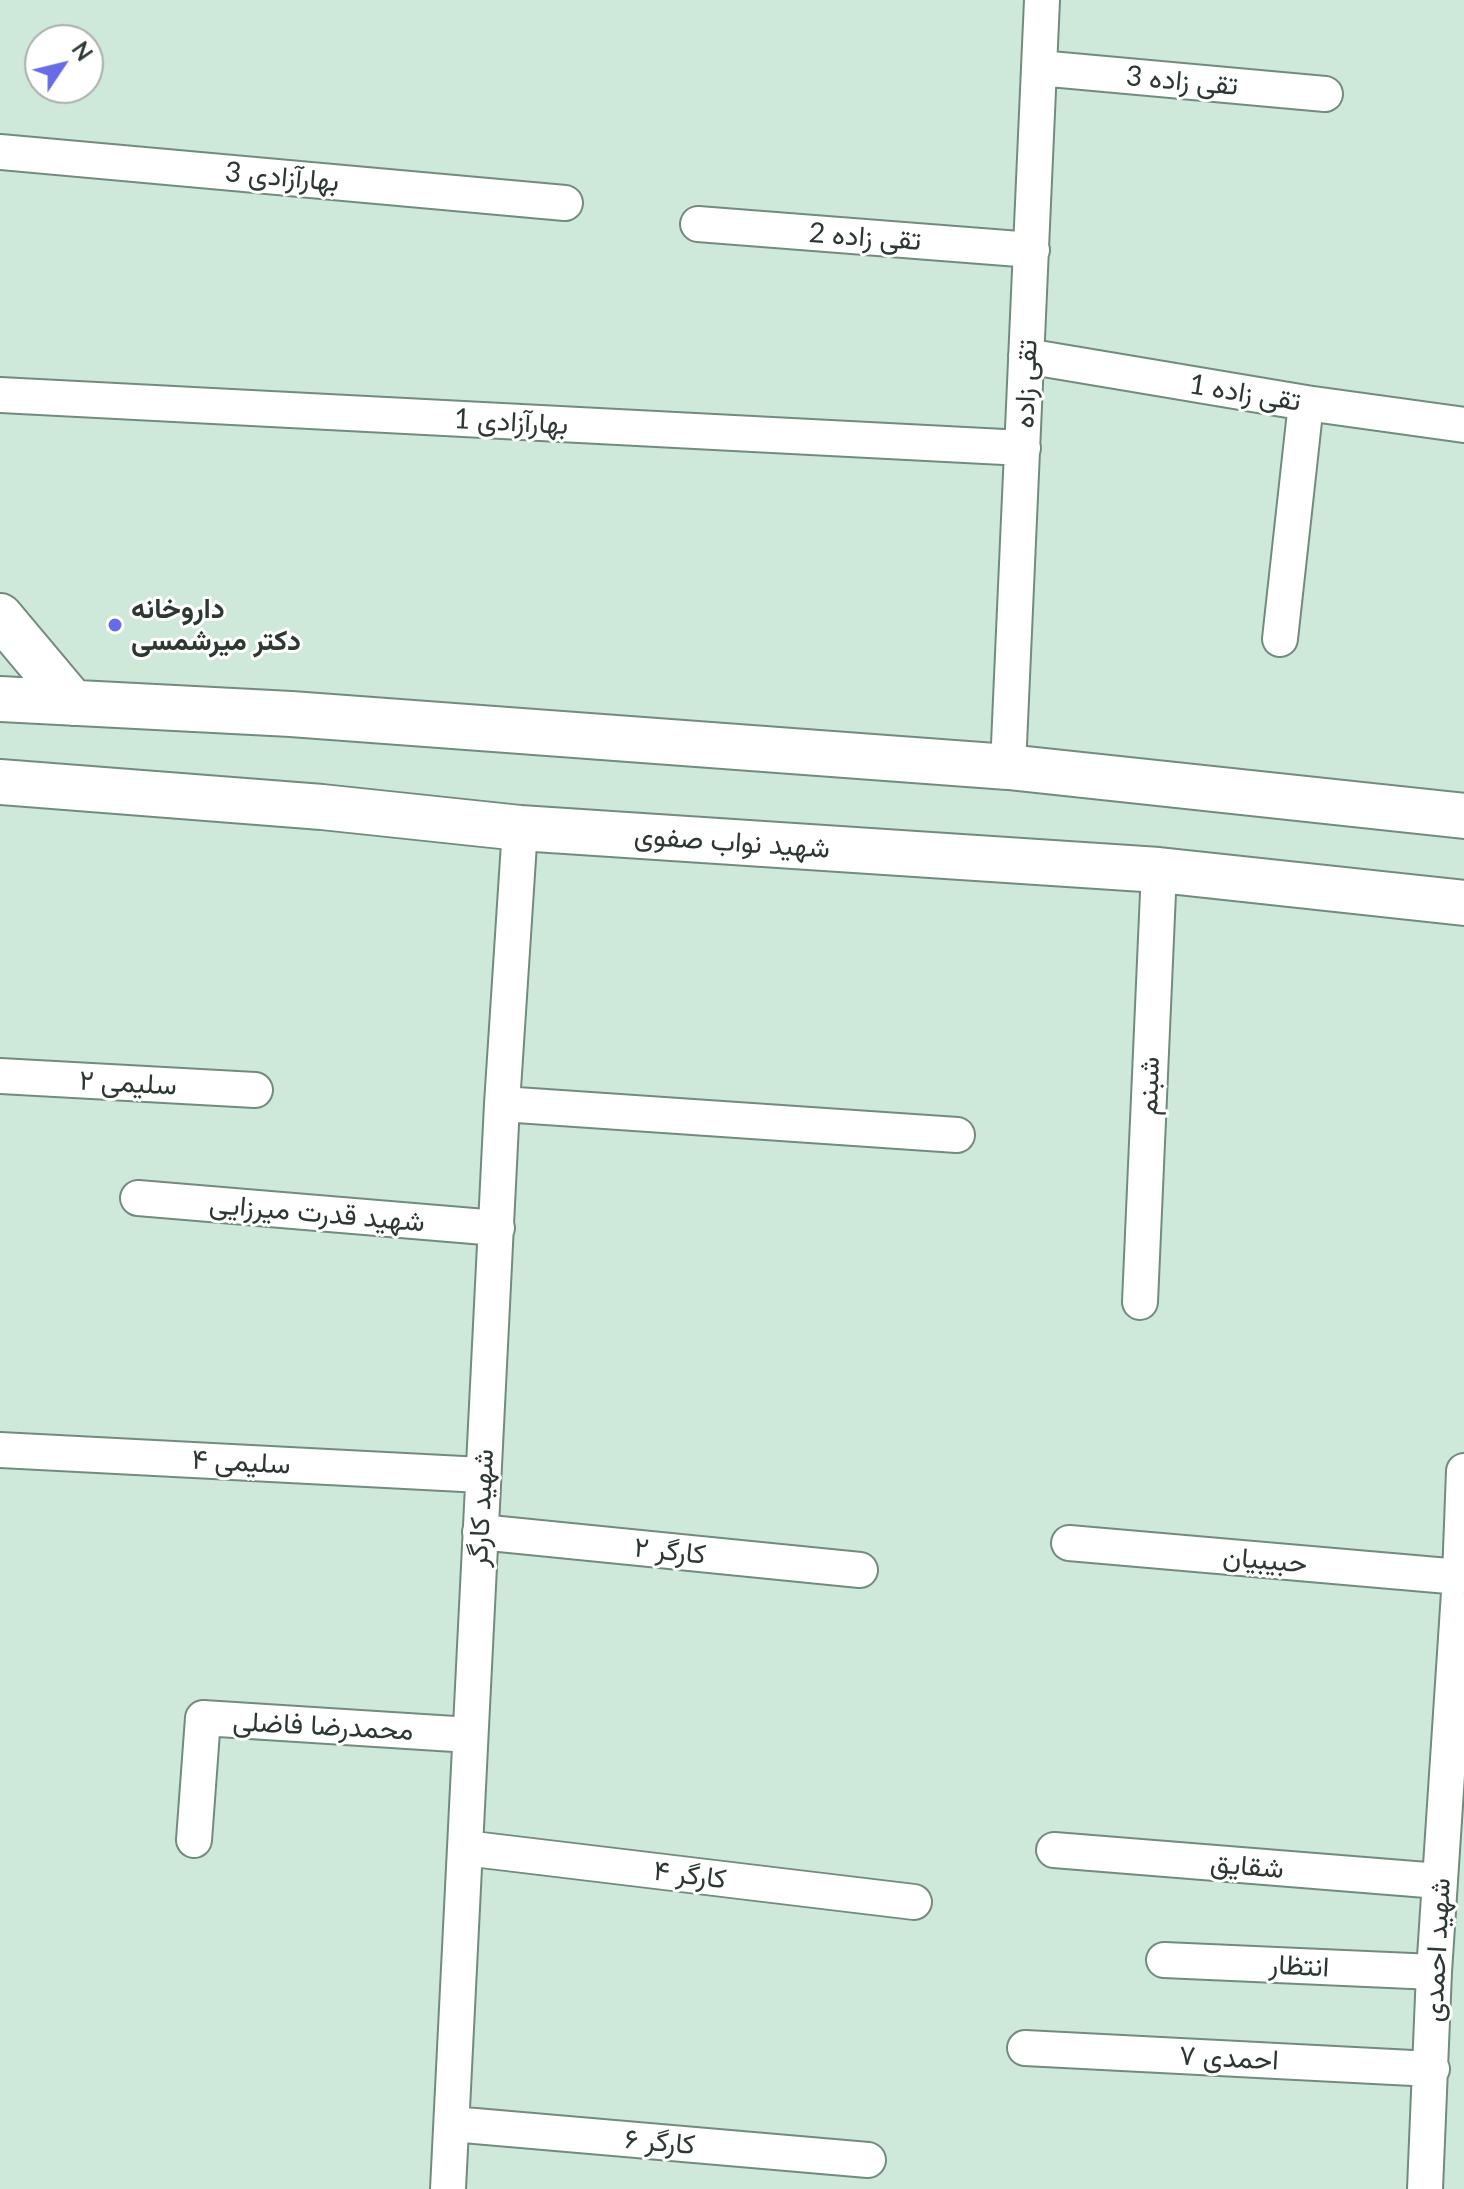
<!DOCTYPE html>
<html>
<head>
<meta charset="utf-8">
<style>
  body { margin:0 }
  #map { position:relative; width:1464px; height:2189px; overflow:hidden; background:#cee9da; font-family:Lato,sans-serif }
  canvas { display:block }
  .north { position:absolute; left:24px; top:24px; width:80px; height:80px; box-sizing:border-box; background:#fff; border:2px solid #abafad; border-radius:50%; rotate:55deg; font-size:22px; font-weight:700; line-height:32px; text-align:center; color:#2d3832 }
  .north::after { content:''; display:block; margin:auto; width:28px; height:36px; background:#666ce5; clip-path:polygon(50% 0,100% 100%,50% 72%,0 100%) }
</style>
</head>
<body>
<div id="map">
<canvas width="1464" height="2189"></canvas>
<div class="north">N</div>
</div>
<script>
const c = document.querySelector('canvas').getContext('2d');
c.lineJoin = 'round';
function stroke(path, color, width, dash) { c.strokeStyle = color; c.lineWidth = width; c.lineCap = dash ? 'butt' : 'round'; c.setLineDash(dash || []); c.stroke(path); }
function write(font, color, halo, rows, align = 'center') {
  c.font = font + ' Lato,Vazirmatn,sans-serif'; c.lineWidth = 6; c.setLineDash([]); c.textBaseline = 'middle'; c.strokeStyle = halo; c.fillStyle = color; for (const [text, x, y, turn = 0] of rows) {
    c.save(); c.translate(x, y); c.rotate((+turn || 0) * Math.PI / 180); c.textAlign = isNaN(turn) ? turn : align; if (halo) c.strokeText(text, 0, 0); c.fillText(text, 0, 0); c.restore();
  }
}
const street = new Path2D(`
  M1039 68 1325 94
  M0 152 565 203
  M698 224 1032 250
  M1026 356 1306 403 1464 425
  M0 395 1023 448
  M1280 639 1306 403
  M1008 767 1042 0
  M0 1076 255 1090
  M502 1104 957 1135
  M138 1198 497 1228
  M1140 1302 1159 870
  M0 1450 482 1475
  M480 1532 860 1570
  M1069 1543 1460 1577
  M194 1840 203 1718 470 1735
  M465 1848 914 1902
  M1054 1850 1439 1881
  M1164 1960 1434 1972
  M1025 2048 1432 2069
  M452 2124 868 2160
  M448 2189 502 1104 520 828
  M1425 2189 1434 1972 1460 1577 1464 1471`);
const secondary = new Path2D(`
  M0 616 73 703
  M0 699 291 714 1008 767 1464 816
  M0 782 322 807 520 828 1159 870 1464 903`);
const markers = [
  [115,625,8,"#666ce5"]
];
const streetNames = [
  ["تقی زاده 3",1182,81,5],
  ["بهارآزادی 3",282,177,5],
  ["تقی زاده 2",865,237,4],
  ["تقی زاده",1026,384,-88],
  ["تقی زاده 1",1245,393,9],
  ["بهارآزادی 1",511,422,3],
  ["شهید نواب صفوی",732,842,4],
  ["سلیمی ۲",128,1083,3],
  ["شبنم",1149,1086,-88],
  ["شهید قدرت میرزایی",317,1213,5],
  ["سلیمی ۴",241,1462,3],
  ["شهید کارگر",481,1508,-87],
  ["کارگر ۲",670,1551,6],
  ["حبیبیان",1265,1560,5],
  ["محمدرضا فاضلی",323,1726,3],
  ["شقایق",1247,1866,5],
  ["کارگر ۴",690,1875,7],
  ["شهید احمدی",1437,1950,-87],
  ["انتظار",1299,1966,3],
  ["احمدی ۷",1229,2058,3],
  ["کارگر ۶",660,2142,5]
];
const poiNames = [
  ["داروخانه",131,609],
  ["دکتر میرشمسی",131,641]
];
stroke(street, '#738b7e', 38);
stroke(secondary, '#738b7e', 48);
stroke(street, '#fff', 34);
stroke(secondary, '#fff', 44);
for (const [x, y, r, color] of markers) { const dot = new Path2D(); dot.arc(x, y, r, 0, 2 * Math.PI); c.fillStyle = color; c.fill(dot); stroke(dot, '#fff', 3); }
write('28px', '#2d3832', '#fff', streetNames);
write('bold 28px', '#2d3832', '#fff', poiNames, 'left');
</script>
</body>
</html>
